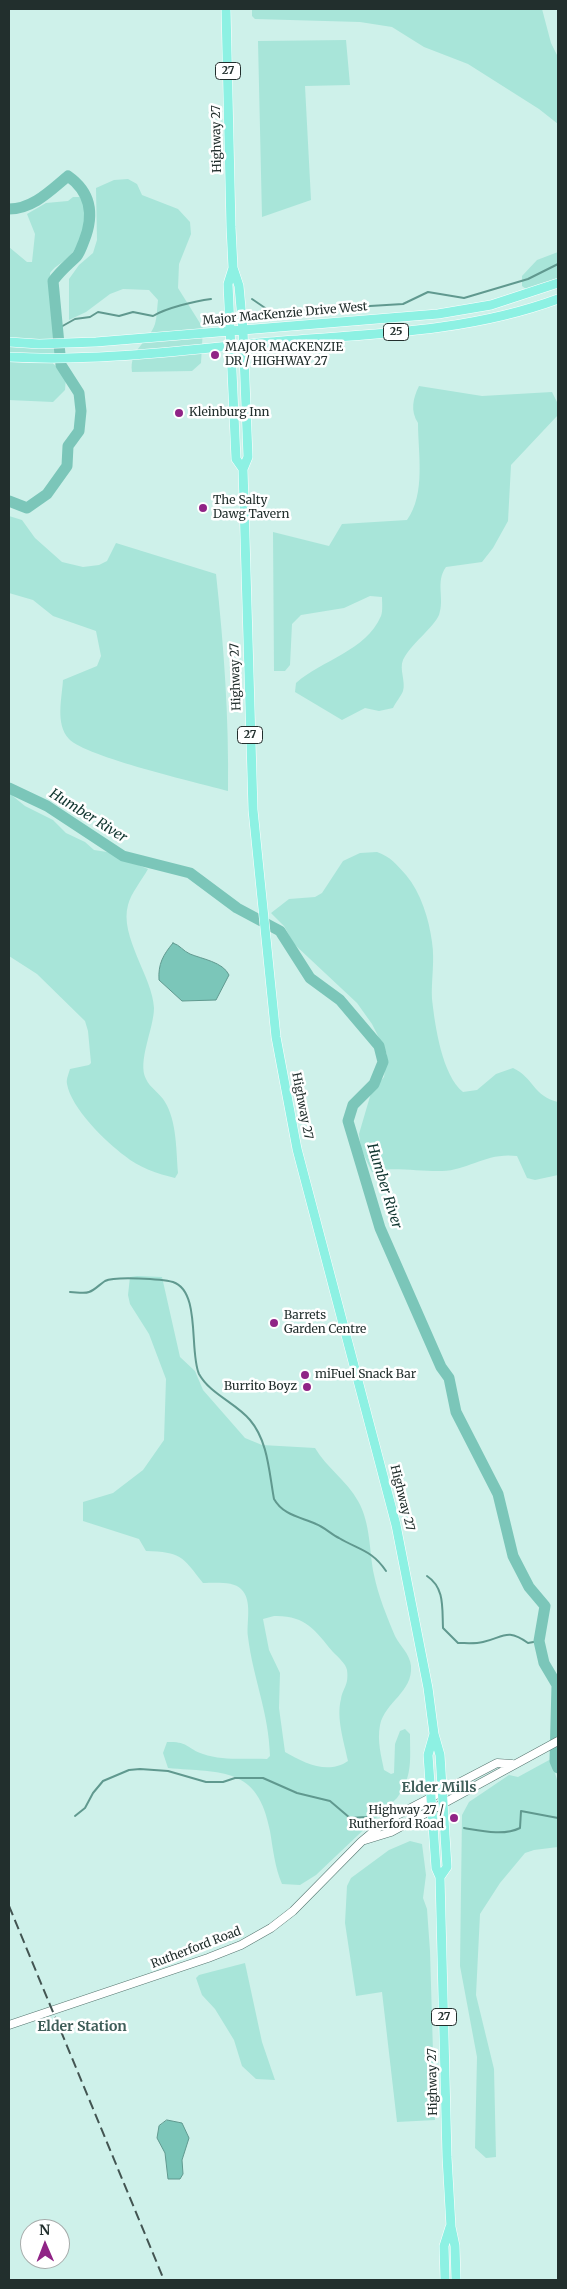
<!DOCTYPE html>
<html>
<head>
<meta charset="utf-8">
<style>
  body { margin:0 }
  #map { position:relative; width:567px; height:2289px; overflow:hidden; background:#cef1ea; font-family:Merriweather,serif }
  canvas { display:block }
  .frame { position:absolute; inset:0; border:10px solid #222f2d; pointer-events:none }
  .north { position:absolute; left:20px; top:2219px; width:50px; height:50px; box-sizing:border-box; background:#fff; border:1px solid #a7acab; border-radius:50%; rotate:359deg; font-size:14px; font-weight:700; line-height:20px; text-align:center; color:#222f2d }
  .north::after { content:''; display:block; margin:auto; width:18px; height:22px; background:#902486; clip-path:polygon(50% 0,100% 100%,50% 72%,0 100%) }
</style>
</head>
<body>
<div id="map">
<canvas width="567" height="2289"></canvas>
<div class="frame"></div>
<div class="north">N</div>
</div>
<script>
const c = document.querySelector('canvas').getContext('2d');
c.lineJoin = 'round';
function fill(path, color) { c.fillStyle = color; c.fill(path, 'evenodd'); }
function stroke(path, color, width, dash) { c.strokeStyle = color; c.lineWidth = width; c.lineCap = dash ? 'butt' : 'round'; c.setLineDash(dash || []); c.stroke(path); }
function write(font, color, halo, rows, align = 'center') {
  c.font = font + ' Merriweather,serif'; c.lineWidth = 5; c.setLineDash([]); c.textBaseline = 'middle'; c.strokeStyle = halo; c.fillStyle = color; for (const [text, x, y, turn = 0] of rows) {
    c.save(); c.translate(x, y); c.rotate((+turn || 0) * Math.PI / 180); c.textAlign = isNaN(turn) ? turn : align; if (halo) c.strokeText(text, 0, 0); c.fillText(text, 0, 0); c.restore();
  }
}
const green = new Path2D(`
  M252 9H542L551 43 558 57V124L539 109 468 64 424 47 392 27 360 22 255 19 252 16Z
  M346 40 350 85 305 86 311 200 262 217 258 41Z
  M128 179 137 184 142 195 178 209 190 222 191 234 179 264 178 288 203 328 201 363 192 371 132 372C129 349 149 342 155 324 157 317 157 308 158 300L149 290 123 289 110 294 86 312 69 320V279L79 265 93 253 97 240 96 188 114 180Z
  M73 197H80L86 203C88 226 83 244 65 260 59 265 54 267 50 273L51 286 57 298 58 342 56 352 48 358 66 377 65 390 53 402 9 400V247L27 262H32L35 234 27 214 46 203 68 201Z
  M558 252V282L526 289 522 286V276L537 260Z
  M419 386 482 396 552 392 558 404V415L511 465 508 521 493 548 482 562 446 567C435 582 445 598 439 615 434 627 410 645 403 660 399 669 406 682 403 691 401 696 396 702 393 708L379 711 365 708 342 720 295 692 296 683C322 660 366 651 381 616 383 611 382 603 382 597L370 596 344 608 301 615 292 624 290 665 285 671H274L273 532 329 546 342 524 407 520C426 494 418 453 418 423 410 411 413 398 419 386Z
  M9 516 22 520 35 538 62 562 83 567 99 565 107 561 116 543 216 574C224 647 229 718 228 791 199 783 86 757 69 739 55 724 62 698 63 680L97 666 101 656 96 631 53 616 33 600 9 593Z
  M9 793 25 806 53 820 66 833 85 842 94 850 107 852 148 869C142 880 131 893 128 905 119 936 153 978 154 1008 154 1028 137 1062 146 1079 150 1088 160 1093 165 1102 177 1122 176 1150 178 1173L175 1178C158 1174 138 1167 125 1156 106 1142 71 1108 67 1084 66 1079 69 1073 70 1069L89 1065 91 1063 88 1031 85 1021 37 974 9 956Z
  M377 852C391 857 396 864 406 875 421 893 429 919 432 942 435 961 431 981 432 999 435 1026 442 1075 463 1092L477 1090 496 1074 513 1068C534 1078 533 1096 558 1102V1175L535 1180 527 1178 517 1156C487 1152 469 1170 442 1171 424 1172 386 1166 372 1172L361 1149 359 1134 371 1093 384 1077 387 1054 372 1024 357 1003 294 944 284 926 271 913 289 899 315 897 322 893 343 861 360 853Z
  M137 1276 162 1277 180 1357 195 1371 203 1390 245 1438 262 1445 315 1448C327 1468 347 1481 358 1501 371 1524 369 1551 374 1575 378 1595 387 1617 395 1636 400 1646 410 1654 411 1666 413 1692 385 1702 380 1725 377 1741 381 1755 384 1770L391 1774 394 1773 395 1744 400 1731 405 1729 410 1734C410 1760 413 1776 397 1798L316 1875 300 1885 282 1884C275 1868 273 1849 270 1831 258 1766 222 1773 168 1768L163 1753 167 1742C188 1741 186 1748 203 1754 223 1761 246 1758 267 1759L270 1756C269 1713 253 1678 248 1637 246 1623 253 1600 241 1589 234 1581 213 1583 203 1583 182 1556 181 1552 146 1551L139 1539 83 1521V1502L113 1493 143 1470 164 1440 166 1379 149 1334 130 1304 128 1295 130 1277ZM274 1616C305 1615 315 1630 333 1652 338 1657 346 1664 347 1670 349 1686 343 1687 341 1699 336 1718 344 1742 348 1761 328 1775 304 1763 285 1752L279 1708 280 1673 269 1650 263 1619Z
  M551 1759 558 1783V1847L534 1850 525 1853 500 1883 480 1914 476 1995 494 2069 496 2157 486 2158 475 2148 477 2057 460 1966 462 1815 469 1802 509 1775 518 1777Z
  M410 1841 422 1844 426 1875 423 1898 427 1909 430 1951 435 2120 397 2122 382 1992 356 1996 345 1923 347 1886 351 1878 389 1850Z
  M245 1963 262 2042 275 2080 256 2079 242 2066 234 2040 215 2009 202 1995 196 1978 199 1975Z`);
const water = new Path2D(`
  M173 943C180 945 183 951 190 954 202 959 223 962 229 975L216 1000 182 1001 159 980C158 964 163 955 173 943Z
  M167 2120 182 2123 189 2138 182 2160 183 2174 180 2179H168L165 2153 157 2138 159 2126Z`);
const stream = new Path2D(`
  M252 299 271 312 403 304 428 292 464 298 528 279 558 264
  M59 328 75 319 90 317 98 312 119 316 133 312 153 316C166 308 195 301 211 299
  M70 1292C76 1292 84 1294 89 1292 95 1290 100 1284 105 1281 115 1276 162 1279 173 1282 201 1291 189 1352 199 1374 210 1394 236 1403 250 1420 268 1441 269 1472 274 1499 283 1515 300 1517 316 1524 324 1527 331 1534 339 1538 359 1550 372 1550 386 1571
  M427 1576C445 1588 442 1608 443 1628L458 1643C466 1643 475 1644 483 1642 504 1637 507 1628 528 1643L539 1641
  M75 1816 85 1808 93 1793 103 1781 129 1770 140 1769 168 1771 206 1782H223L235 1778H263L297 1793 330 1801 350 1818 367 1817 394 1809
  M464 1828C482 1831 504 1836 520 1828L521 1811 558 1818`);
const river = new Path2D(`
  M9 209C33 209 51 190 68 176 92 193 94 216 84 241 82 246 80 252 77 256 68 265 61 270 53 281L61 365 79 393 81 411 79 431 68 446 67 466 47 494 27 508 9 501
  M9 788 47 806 123 856 190 873 237 908 280 931 310 978 340 1000 379 1046 383 1062 374 1084 353 1105 348 1121 380 1228 441 1367 449 1378 456 1412 498 1494 513 1556 529 1587 545 1606 539 1641 544 1663 557 1685 555 1761 558 1768`);
const secondary = new Path2D(`
  M365 1840 391 1832 558 1741
  M9 2025 208 1958 241 1945 271 1928 293 1911 361 1842 386 1821 497 1763 512 1764`);
const primary = new Path2D(`
  M226 9 231 227 233 268 239 286 243 330 248 457 243 469 253 810 276 1037 297 1149 396 1525 428 1688 434 1734 440 1755 447 1867 440 1877
  M233 268 228 284 236 459 243 469
  M9 342 39 344 96 342 438 314 491 305 558 283
  M9 357C96 362 184 350 270 342 368 334 466 333 558 299
  M434 1734 428 1755 436 1868 440 1877 447 2157 451 2227 455 2246 456 2280
  M445 2280 444 2246 450 2227`);
const rail = new Path2D(`
  M9 1906 164 2280`);
const markers = [
  [215,355,5,"#902486"],
  [179,413,5,"#902486"],
  [203,508,5,"#902486"],
  [274,1323,5,"#902486"],
  [305,1375,5,"#902486"],
  [307,1387,5,"#902486"],
  [454,1818,5,"#902486"]
];
const shields = [
  [228,71,25],
  [396,332,25],
  [250,735,25],
  [444,2017,25]
];
const shieldNames = [
  ["27",228,71],
  ["25",396,332],
  ["27",250,735],
  ["27",444,2017]
];
const streetNames = [
  ["Highway 27",217,139,-91],
  ["Major MacKenzie Drive West",285,314,-5],
  ["Highway 27",236,677,-92],
  ["Highway 27",302,1106,79],
  ["Highway 27",402,1498,76],
  ["Rutherford Road",196,1948,-21],
  ["Highway 27",433,2082,-91]
];
const poiNames = [
  ["MAJOR MACKENZIE",225,348],
  ["DR / HIGHWAY 27",225,362],
  ["Kleinburg Inn",189,413],
  ["The Salty",213,501],
  ["Dawg Tavern",213,515],
  ["Barrets",284,1316],
  ["Garden Centre",284,1330],
  ["miFuel Snack Bar",315,1375],
  ["Burrito Boyz",297,1387,"right"],
  ["Highway 27 /",444,1811,"right"],
  ["Rutherford Road",444,1825,"right"]
];
const waterNames = [
  ["Humber River",88,816,32],
  ["Humber River",384,1186,73]
];
const neighbourhoodNames = [
  ["Elder Mills",439,1788],
  ["Elder Station",82,2027]
];
fill(green, '#a8e5d9');
fill(water, '#7bc6b9');
stroke(water, '#60998f', 1);
stroke(stream, '#60998f', 2);
stroke(river, '#7bc6b9', 11);
stroke(secondary, '#567670', 9);
stroke(primary, '#fff', 10);
stroke(secondary, '#fff', 8);
stroke(primary, '#8df1e3', 9);
stroke(rail, '#435552', 2, [10, 5]);
for (const [x, y, r, color] of markers) { const dot = new Path2D(); dot.arc(x, y, r, 0, 2 * Math.PI); c.fillStyle = color; c.fill(dot); stroke(dot, '#fff', 2); }
for (const [x, y, w] of shields) { const box = new Path2D(); box.roundRect(x - w / 2, y - 8.5, w, 17, 4); c.fillStyle = '#fff'; c.fill(box); stroke(box, '#222f2d', 1); }
write('bold 11px', '#222f2d', null, shieldNames);
write('12px', '#222f2d', '#fff', streetNames);
write('12px', '#222f2d', '#fff', poiNames, 'left');
write('italic 14px', '#10352f', '#fff', waterNames);
write('bold 14px', '#3f5e59', '#fff', neighbourhoodNames);
</script>
</body>
</html>
